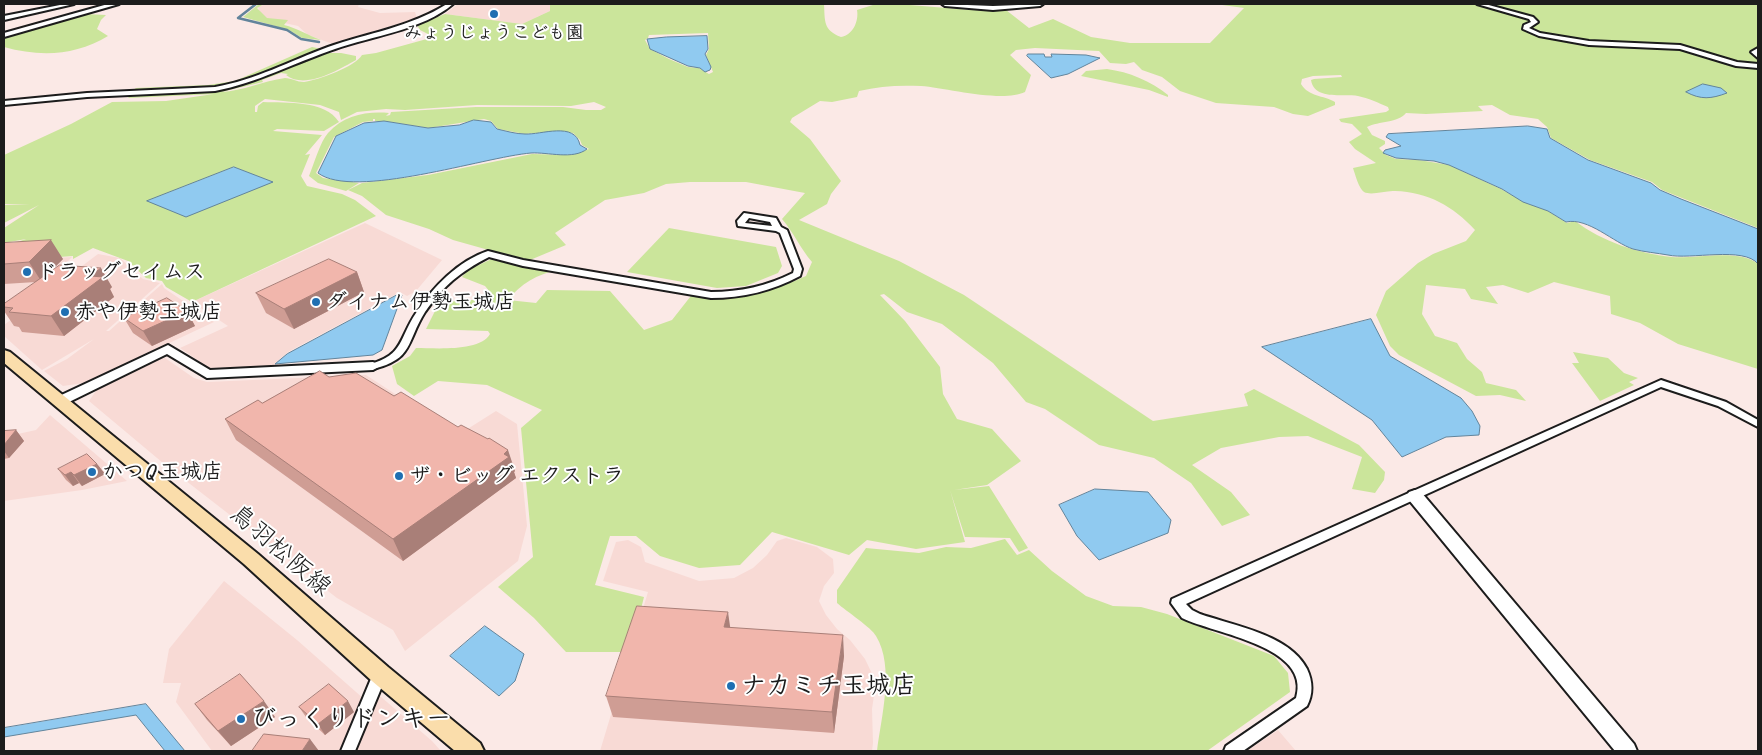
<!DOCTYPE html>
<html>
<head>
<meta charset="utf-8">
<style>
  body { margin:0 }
  #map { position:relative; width:1762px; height:755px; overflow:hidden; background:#fbe9e6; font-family:Caveat,sans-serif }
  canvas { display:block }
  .frame { position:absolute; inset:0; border:5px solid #1c1c1c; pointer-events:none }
</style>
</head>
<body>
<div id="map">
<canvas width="1762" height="755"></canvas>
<div class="frame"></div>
</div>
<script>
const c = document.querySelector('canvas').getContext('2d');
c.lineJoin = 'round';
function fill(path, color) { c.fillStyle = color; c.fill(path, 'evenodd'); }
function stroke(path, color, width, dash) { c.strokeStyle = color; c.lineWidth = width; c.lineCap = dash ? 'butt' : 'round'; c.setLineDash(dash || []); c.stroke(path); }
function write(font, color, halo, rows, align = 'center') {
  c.font = font + ' Caveat,"Klee One",sans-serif'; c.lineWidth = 4; c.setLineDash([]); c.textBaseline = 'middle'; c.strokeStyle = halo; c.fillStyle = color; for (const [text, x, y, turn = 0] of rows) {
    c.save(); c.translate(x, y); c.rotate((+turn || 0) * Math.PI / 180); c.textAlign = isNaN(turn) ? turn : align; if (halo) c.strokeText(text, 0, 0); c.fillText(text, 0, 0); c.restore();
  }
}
const built = new Path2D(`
  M265 4H359L358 7 380 13 415 12 417 18 333 44 308 35 298 26 262 18 258 7Z
  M458 4H550V11L522 24 445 14Z
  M365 223 442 260 416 291 407 296 400 292 288 352 271 367 209 368 180 348 228 326 192 302Z
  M98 254 120 258 143 279 160 283 106 331H109L162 284 164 288 214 322 84 383 63 386 44 371 67 359 94 339 42 370 4 336V325Z
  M72 257 60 269 4 306V261Z
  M165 358 194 378 207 382 366 375 458 435 496 411 517 424 527 526 518 561 405 651 393 630 337 598 163 463 89 401 98 388 157 359Z
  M50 415 127 481 82 490 4 501V437L36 430Z
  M786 538 817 547 833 559 834 573 824 586 819 601 826 615 837 629 850 640 865 659 876 682 872 709 873 743 872 751H600L648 592 603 581 616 542 628 540 641 547 645 562 699 581 734 578 753 568 767 555 777 541Z
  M224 581 297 640 364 699 341 751H212L176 702 181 683H163L169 649Z
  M380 696 432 741 441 751H354L375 700Z
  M1278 730 1296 751H1247Z`);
const green = new Path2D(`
  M259 4H264L257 8 267 18 288 20 284 25C297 28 307 35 321 40L302 38 289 30 243 17Z
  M550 4H824C825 21 823 30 841 37 853 35 859 21 857 10L876 4H897L972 10H1006L1029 28 1053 19 1091 37 1130 43H1210L1244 8 1215 4H1758V49L1751 51 1758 58V228L1682 198 1662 190 1652 182 1590 160 1551 138 1547 127 1538 119 1510 115 1492 105 1478 106 1483 111 1426 114 1406 113C1398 123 1379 121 1367 127L1372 135 1385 141V144L1379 148 1386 155 1396 159 1419 160 1449 165 1501 189 1524 202 1548 211 1567 223 1575 221C1603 242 1637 253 1672 257 1696 259 1740 248 1758 264V369L1678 344 1640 323 1611 314 1610 296 1554 282 1528 293 1503 285 1486 287 1498 304 1471 299 1465 289 1426 285 1422 314 1435 336 1457 343 1467 359 1482 372 1486 383 1516 390 1526 401 1500 395 1476 396 1399 355 1390 346 1376 315 1386 291 1418 263 1433 254 1466 241 1475 230C1453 206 1428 192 1395 191 1386 190 1372 196 1364 192 1359 189 1355 174 1353 168L1376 163 1355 149 1349 142 1362 134 1352 124 1341 122 1339 119 1386 112 1389 110 1388 107C1379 103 1368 98 1358 96 1344 93 1314 101 1311 80L1314 79 1342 77 1341 75 1313 76 1302 79 1301 84C1309 97 1323 95 1335 102V105L1308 116 1293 114 1274 107 1216 103 1180 91 1162 77 1142 70 1134 62 1126 64 1110 63 1099 51 1035 48 1016 50 1010 55 1031 75 1025 92C1002 103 947 88 921 86 899 85 879 86 859 91L857 97 832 102 820 101 792 118 790 122 810 139 841 181 831 194 827 204 799 220 899 261 964 295 1153 421 1248 406 1244 394 1254 389 1359 445 1385 472 1384 480 1375 493 1352 489 1362 457 1308 436 1279 437 1221 448 1192 465 1231 492 1250 515 1222 526 1191 483 1154 458 1099 445 1045 409 1026 402 993 363 942 324 907 312 884 294 880 295 905 321 940 367 943 394 957 419 992 429 1021 461 987 485 954 490 989 486 1028 548 1019 552 1010 538 965 537 950 490 965 542 916 549 867 540 849 555 772 532 740 565 699 568 660 556 636 536H610L595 585 644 597 630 652H566L534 618 498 587 533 557 521 428 542 410 487 385 438 381 414 396 397 384 392 366 410 356 416 348C436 348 480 352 490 334L488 331 426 329 435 311 445 302 486 299 490 292 485 286 462 277 468 270 496 257 557 270C538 274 520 284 508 300L536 303 547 290 610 291 644 330 672 320 694 292C743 298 761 296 806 276L812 262C800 248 794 233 782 219L805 193 746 182H690L666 184 644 193 605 200 555 233 566 245 530 260 485 249 453 240 429 229 386 215 362 196 348 190 362 183 428 175 532 154 570 155 589 149 582 145 580 140 573 133 560 131 525 134 498 129 491 121 484 119 429 128 384 121H375V119H373V121L363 122 334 137 316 173 323 178 359 183 346 191 318 183 309 176C314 164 320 142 328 133 344 115 367 111 389 113L386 116 390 115 391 112 476 107H563L586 110H601L606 107 594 102 571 106 477 105 405 110 386 109 357 112 341 120 339 112 320 105 265 99 255 106V112H257L258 106 263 102C287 103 325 100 339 122L324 131 277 129 273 131 322 135 305 155 310 154 301 176 307 186 342 194 355 200 376 216 192 302 166 287 162 281 146 278 128 261 93 248 73 259V256L4 261 14 243 26 239 4 243V228L39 205 4 223V205L30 204H4V155L71 124 112 102 166 101 214 94 129 98 127 96 227 89 260 79 323 53H341L356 56V60C338 70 305 90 286 75L288 74 281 73 262 80 263 82 221 92C243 91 263 81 285 78 291 78 297 82 304 82 318 80 355 67 362 55L376 53 434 37 420 30 417 25 445 14 522 24 550 11ZM708 33 709 49 706 55 713 72 709 74 699 68 688 67 669 59 650 49 645 40 648 38 649 35ZM234 167 272 182 148 201Z
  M85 14 106 15 101 20 97 29 108 36C75 56 40 57 4 47V37Z
  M312 47 322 49 234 83 201 88 132 91 136 88 208 85 235 81Z
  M1107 69C1129 72 1151 81 1168 95V97L1149 90 1081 76 1086 71Z
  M669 228 776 247 782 266 778 273 746 286 717 288 627 272Z
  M1573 352 1608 358 1624 373 1638 378 1629 382 1634 385 1600 401 1572 363H1579Z
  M1005 539 1017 555 1029 550 1052 571 1086 596 1113 606 1141 607 1167 614 1274 656 1288 673 1290 692 1207 751H877C881 718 895 667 876 636 872 628 846 611 837 603V590L866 548 919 553 946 547 971 548Z`);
const water = new Path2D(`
  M707 36 708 49 705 54 711 67 710 70 705 72 700 68 688 66 650 49 647 39 666 37Z
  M1028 54H1044L1045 57H1052L1051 54 1086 55 1100 58 1068 74 1051 78 1027 56Z
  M1703 84 1721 88 1727 93C1711 99 1701 100 1686 92Z
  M474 120 491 122 497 129C506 131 516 134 525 134 541 135 575 121 580 145L587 149C573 160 548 152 531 153 484 157 354 200 318 173L336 136 364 123 384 121 428 128 459 125Z
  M1528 126 1547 129 1550 138 1588 160 1651 183 1660 190 1681 199 1758 229V264C1744 246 1690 260 1668 255 1657 253 1644 252 1633 249 1614 243 1588 217 1566 222L1548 211 1523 202 1502 189 1449 165 1434 161 1396 158 1383 153 1385 150 1401 146 1386 137 1388 134Z
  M234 167 273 182 186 217 147 201Z
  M399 294 402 295 382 350 373 355 275 364 287 354Z
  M1371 319 1390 356 1461 398 1472 411 1480 426 1479 435 1446 437 1402 457 1372 420 1262 347Z
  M1095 489 1148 492 1171 520 1168 533 1099 560 1077 536 1059 505Z
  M485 626 524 654 515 681 499 696 450 656Z
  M146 704 185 751H165L136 715 4 737V728Z`);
const stream = new Path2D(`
  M256 4 238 18 287 30 301 39 319 42`);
const street = new Path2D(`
  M65 4H74L4 20V16Z
  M447 4H453C423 30 372 36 335 49 294 63 257 83 215 91L87 97 4 105V101L87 93 215 87C255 80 290 61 328 47 368 33 410 27 447 4Z
  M942 4 993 6 1043 4 1040 6 993 10 945 6Z
  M1477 4H1485L1533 17 1538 22 1529 28 1540 33 1589 41 1680 45 1737 62 1758 64V68L1736 66 1680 49 1589 45 1539 36 1523 29 1524 25 1531 22 1529 19Z
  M1758 48V58L1751 52Z
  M744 213 776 218 781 227 787 230 802 269 800 276C772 291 743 298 711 298L523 266 489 257C460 272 444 285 425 312 406 342 414 359 373 369L368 366 370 364C404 355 399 338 416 313 433 287 458 261 488 251L523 260 711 292C740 292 767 286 793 273L794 269 780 233 776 231 738 226 737 221ZM749 218 770 222 772 226 745 223Z
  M1661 380 1726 402 1758 420V427L1718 406 1661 387 1186 604 1192 610 1200 614C1234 626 1289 634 1307 669 1313 682 1313 694 1307 706L1243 751H1224L1226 746 1296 698C1312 646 1214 634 1182 618L1171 603 1172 599Z
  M380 668 385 670 387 674 355 751H341L373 674 375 670Z`);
const secondary = new Path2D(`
  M108 4H119L4 37V33Z
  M168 345 210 370 373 362 380 366 373 370 207 378 167 354 65 404H55L53 401 55 398Z
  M1415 490 1421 492 1634 744 1637 751H1615L1409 500 1407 496 1409 492Z`);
const primary = new Path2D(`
  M4 350 10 352 258 554 388 667 480 743 484 751H455L372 681 244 564 4 363Z`);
const wall = new Path2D(`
  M4 243 63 259 50 272 112 287 110 289 114 297 64 336 22 332 19 327 14 326 4 311V304L36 282 4 284Z
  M357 272 364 292 294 329 266 313 256 293Z
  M187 311 195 326 152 346 133 333 124 318Z
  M329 377 515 471 514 472 516 478 403 561 236 440 225 419 262 403Z
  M16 430 24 441 9 458 4 459V431Z
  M97 464 105 474 82 486 79 483 73 486 66 480 58 469Z
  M730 627 844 656 834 733 613 717 606 696Z
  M195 704 275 717 231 746 207 720Z
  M299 707 354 712 325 735 306 717Z`);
const shadedWall = new Path2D(`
  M51 240 63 259 41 281 29 262Z
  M101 268 112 287 110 289 114 297 64 336 51 316 90 276Z
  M357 272 364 292 294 329 284 309Z
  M187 311 195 326 152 346 143 331Z
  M16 430 24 441 9 458 4 451V445Z
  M508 450 515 471 514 472 516 478 403 561 393 539Z
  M97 464 105 474 82 486 74 475Z
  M71 472 79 483 73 486 65 475Z
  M728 612 731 633 724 627Z
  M843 635 844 656 834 733 832 712Z
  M264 701 275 717 231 746 218 731Z
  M348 701 354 712 325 735 318 724Z
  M310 739 319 751H302Z`);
const building = new Path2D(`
  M51 240 29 262 4 264V243Z
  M329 259 357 272 284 309 256 293Z
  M60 265 101 268 90 276 103 277 51 316 9 312 13 308 4 307V304Z
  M167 298 187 311 143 331 124 318Z
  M320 371 329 377 356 373 394 396 401 392 458 427 461 425 488 439 489 438 508 450 504 454 509 457 393 539 225 419 258 400 262 403Z
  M16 430 4 445V431Z
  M87 454 97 464 74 475 71 472 65 475 58 469Z
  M637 606 728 612 724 627 843 635 832 712 606 696Z
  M240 674 264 701 218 731 195 704Z
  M329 684 348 701 318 724 299 707Z
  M264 734 310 739 302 751H252Z`);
const markers = [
  [494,14,5,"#1f6fb2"],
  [27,272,5,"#1f6fb2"],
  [316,302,5,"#1f6fb2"],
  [65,312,5,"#1f6fb2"],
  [92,472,5,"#1f6fb2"],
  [399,476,5,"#1f6fb2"],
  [731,686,5,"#1f6fb2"],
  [241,719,5,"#1f6fb2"]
];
const farPoinames = [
  ["みょうじょうこども園",494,33]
];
const poiNames = [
  ["ドラッグセイムス",37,272],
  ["ダイナム伊勢玉城店",326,302],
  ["赤や伊勢玉城店",75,312],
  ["かつQ 玉城店",102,472],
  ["ザ・ビッグ エクストラ",409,476]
];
const nearStreetnames = [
  ["鳥羽松阪線",280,551,41]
];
const nearPoinames = [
  ["ナカミチ玉城店",741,686],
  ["びっくりドンキー",251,719]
];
fill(built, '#f8dad5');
fill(green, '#cbe59b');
fill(water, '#90caf0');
stroke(water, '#62849b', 1);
stroke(stream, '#62849b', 2.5);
stroke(street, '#1c1c1c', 4);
stroke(secondary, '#1c1c1c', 4);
stroke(primary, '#1c1c1c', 4);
fill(street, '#fff');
fill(secondary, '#fff');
fill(primary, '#faddab');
fill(wall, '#cf9d94');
fill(shadedWall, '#a97f78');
fill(building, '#f1b6ac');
stroke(building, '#a97f78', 1);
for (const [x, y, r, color] of markers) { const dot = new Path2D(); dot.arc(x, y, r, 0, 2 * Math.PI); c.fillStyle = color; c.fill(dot); stroke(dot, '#fff', 2); }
write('bold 18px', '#1c1c1c', '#fff', farPoinames);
write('bold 21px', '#1c1c1c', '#fff', poiNames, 'left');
write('25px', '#1c1c1c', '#fff', nearStreetnames);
write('bold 25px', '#1c1c1c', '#fff', nearPoinames, 'left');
</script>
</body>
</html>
